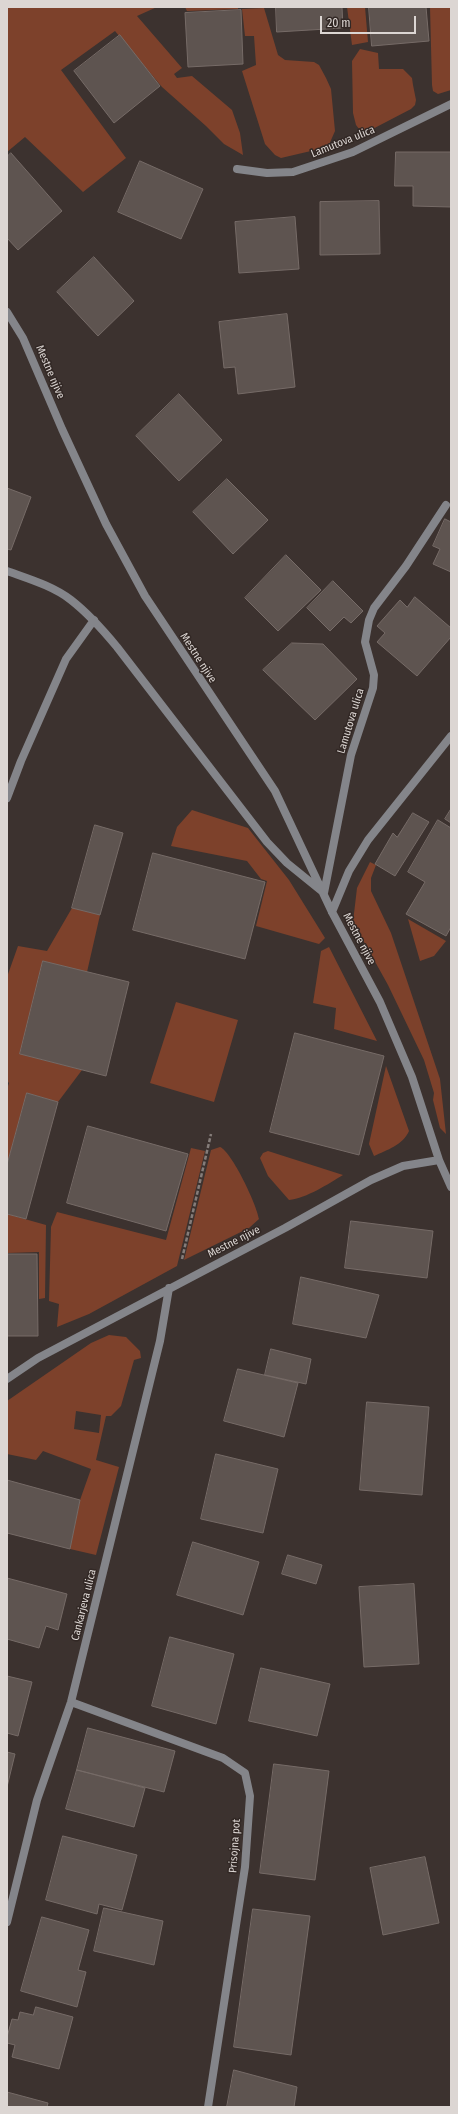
<!DOCTYPE html>
<html>
<head>
<meta charset="utf-8">
<style>
  body { margin:0 }
  #map { position:relative; width:458px; height:2114px; overflow:hidden; background:#3c322f; font-family:"Fira Sans Condensed",sans-serif }
  canvas { display:block }
  .frame { position:absolute; inset:0; border:8px solid #dcd6d3; pointer-events:none }
  .scale { position:absolute; left:320px; top:16px; width:96px; height:18px; box-sizing:border-box; border:2px solid #dcd6d3; border-top:0; padding-left:5px; font-size:12px; line-height:14px; white-space:nowrap; color:#dcd6d3; -webkit-text-stroke:3px #322825; paint-order:stroke }
</style>
</head>
<body>
<div id="map">
<canvas width="458" height="2114"></canvas>
<div class="frame"></div>
<div class="scale">20 m</div>
</div>
<script>
const c = document.querySelector('canvas').getContext('2d');
c.lineJoin = 'round';
function fill(path, color) { c.fillStyle = color; c.fill(path, 'evenodd'); }
function stroke(path, color, width, dash) { c.strokeStyle = color; c.lineWidth = width; c.lineCap = dash ? 'butt' : 'round'; c.setLineDash(dash || []); c.stroke(path); }
function write(font, color, halo, rows, align = 'center') {
  c.font = font + ' "Fira Sans Condensed",sans-serif'; c.lineWidth = 3; c.setLineDash([]); c.textBaseline = 'middle'; c.strokeStyle = halo; c.fillStyle = color; for (const [text, x, y, turn = 0] of rows) {
    c.save(); c.translate(x, y); c.rotate((+turn || 0) * Math.PI / 180); c.textAlign = isNaN(turn) ? turn : align; if (halo) c.strokeText(text, 0, 0); c.fillText(text, 0, 0); c.restore();
  }
}
const green = new Path2D(`
  M7 7H157L137 16 182 68 174 74 177 78 192 76 232 110 240 133 243 155 224 144 206 126 162 87 115 31 61 70 126 158 83 192 25 137 7 152Z
  M185 7H238V9L187 11Z
  M347 7H365L368 42 352 45Z
  M430 7H451V90L438 94 433 91 432 85Z
  M264 8 278 55 285 60 314 62 319 65 326 78 331 89 335 131 328 147 281 158 275 155 265 144 242 71 256 65 254 36H245L242 9Z
  M360 49 378 53 379 69H403L412 78 413 85 416 100 415 105 411 109 363 134 356 125 353 113 352 61Z
  M192 810 248 828 289 880 325 938 319 944 256 926 267 881 261 879 247 861 171 846 177 827Z
  M370 862 376 865 371 878V891L391 933 440 1079 446 1134 440 1128 433 1100 434 1093 424 1060 388 985 353 922 357 888Z
  M72 908 100 915 87 972 43 961 20 1054 82 1070 58 1102 27 1093 7 1165V1089L9 1083 7 1081V977L18 946 47 951Z
  M408 919 446 941 434 956 420 961Z
  M329 947 377 1041 334 1029 336 1008 313 1003 321 951Z
  M176 1002 238 1020 214 1102 150 1083Z
  M386 1066 409 1131C403 1145 387 1150 374 1156L369 1144Z
  M220 1147C232 1152 257 1205 259 1219L249 1228 184 1260 211 1150Z
  M191 1148 205 1151 177 1266 89 1314 57 1327 59 1304 49 1301 51 1227 57 1212 166 1240Z
  M268 1151 343 1175C328 1184 307 1198 289 1200L268 1176 260 1158 263 1153Z
  M7 1214 46 1225 45 1298 39 1299V1252L7 1253Z
  M109 1335 126 1337 140 1351 141 1358 134 1360 121 1406 111 1416H106L96 1460 119 1467 96 1555 70 1549 80 1500 91 1469 43 1451 36 1460 7 1454V1401L91 1343ZM76 1411 101 1415 99 1433 74 1429Z`);
const building = new Path2D(`
  M276 7H342L343 28 277 32Z
  M369 7H426L429 41 372 46Z
  M241 10 243 64 188 67 185 13Z
  M120 35 160 86 114 123 74 71Z
  M396 152H451V207L413 206V186H395Z
  M11 153 62 211 18 250 7 238V157Z
  M140 161 203 189 181 239 118 212Z
  M379 201 380 254 320 255V202Z
  M295 217 299 269 239 273 235 222Z
  M94 257 134 301 98 336 57 292Z
  M287 314 295 387 238 394 235 367 224 368 219 322Z
  M179 394 222 440 179 481 136 436Z
  M227 479 268 520 233 554 193 512Z
  M7 488 31 497 11 550 7 549Z
  M445 519 451 522V572L433 564 440 549 433 546Z
  M286 555 321 590 278 631 245 598Z
  M333 581 363 611 351 623 344 617 330 631 307 608Z
  M415 597 451 628V637L417 676 377 642 385 633 377 626 400 600 407 607Z
  M292 643 323 644 357 679 315 720 263 670Z
  M451 809V823L445 819Z
  M413 813 429 822 395 876 375 864 393 833 397 837Z
  M438 820 451 828V927L446 936 406 914 425 882 408 872Z
  M95 825 123 833 100 915 72 908Z
  M153 853 265 882 245 959 133 930Z
  M43 961 129 982 106 1076 20 1054Z
  M295 1033 384 1056 359 1155 270 1132Z
  M27 1093 58 1102 26 1219 7 1214V1165Z
  M88 1126 188 1154 166 1231 67 1203Z
  M351 1221 433 1231 427 1278 345 1268Z
  M7 1254H37L38 1336H7Z
  M301 1277 379 1295 366 1338 293 1324Z
  M271 1349 311 1359 306 1384 265 1375Z
  M238 1369 298 1383 284 1437 224 1421Z
  M367 1402 429 1407 422 1495 360 1490Z
  M216 1454 278 1469 263 1533 201 1519Z
  M7 1480 80 1500 70 1549 7 1533Z
  M193 1542 259 1562 243 1615 177 1595Z
  M288 1555 322 1565 316 1584 282 1574Z
  M7 1578 67 1594 58 1630 46 1626 39 1648 7 1639Z
  M414 1584 419 1664 364 1667 359 1587Z
  M170 1637 234 1654 216 1724 152 1706Z
  M261 1668 330 1684 317 1736 249 1721Z
  M7 1676 32 1682 18 1736 7 1733Z
  M88 1728 175 1751 164 1792 77 1770Z
  M7 1752 15 1754 7 1787Z
  M274 1764 329 1771 315 1880 260 1873Z
  M77 1770 145 1788 134 1827 66 1809Z
  M63 1836 137 1855 122 1910 99 1904 97 1914 46 1900Z
  M425 1857 439 1923 383 1935 370 1868Z
  M104 1908 163 1921 154 1965 94 1951Z
  M253 1909 310 1916 291 2055 234 2047Z
  M42 1917 89 1930 78 1970 86 1972 77 2007 21 1991Z
  M36 2007 73 2017 59 2069 12 2057 15 2045 7 2043V2037L12 2019 18 2020 20 2012 33 2015Z
  M234 2070 297 2087 294 2107H227Z
  M7 2092 48 2103 47 2107H7Z`);
const path = new Path2D(`
  M182 1259 211 1134`);
const minor = new Path2D(`
  M237 169 267 173 293 172 353 152 451 104
  M7 312 23 338 62 429 106 524 145 596 275 791 332 912 380 1002 412 1077 439 1160 403 1166 371 1180 285 1228 38 1358 7 1379
  M7 571C29 579 53 586 71 600 89 614 103 630 117 647L267 842 287 863 324 893 351 755 373 688 374 675 365 642 369 620 374 608 406 566 446 505
  M7 798 21 761 66 659 94 620
  M332 912 349 871 368 840 451 736
  M439 1160 451 1187
  M71 1702 223 1758 245 1773 250 1796 245 1867 208 2107
  M7 1922 37 1800 71 1702 160 1341 169 1288`);
const streetNames = [
  ["Lamutova ulica",343,142,-22],
  ["Mestne njive",50,372,67],
  ["Mestne njive",198,658,57],
  ["Lamutova ulica",351,721,-73],
  ["Mestne njive",359,939,62],
  ["Mestne njive",234,1242,-27],
  ["Cankarjeva ulica",84,1605,-76],
  ["Prisojna pot",235,1846,-86]
];
fill(green, '#7d412b');
fill(building, '#5e5450');
stroke(building, '#766b67', 1);
stroke(path, '#857d7a', 2.5, [4, 2]);
stroke(minor, '#84858a', 8);
write('11px', '#dcd6d3', '#322825', streetNames);
</script>
</body>
</html>
